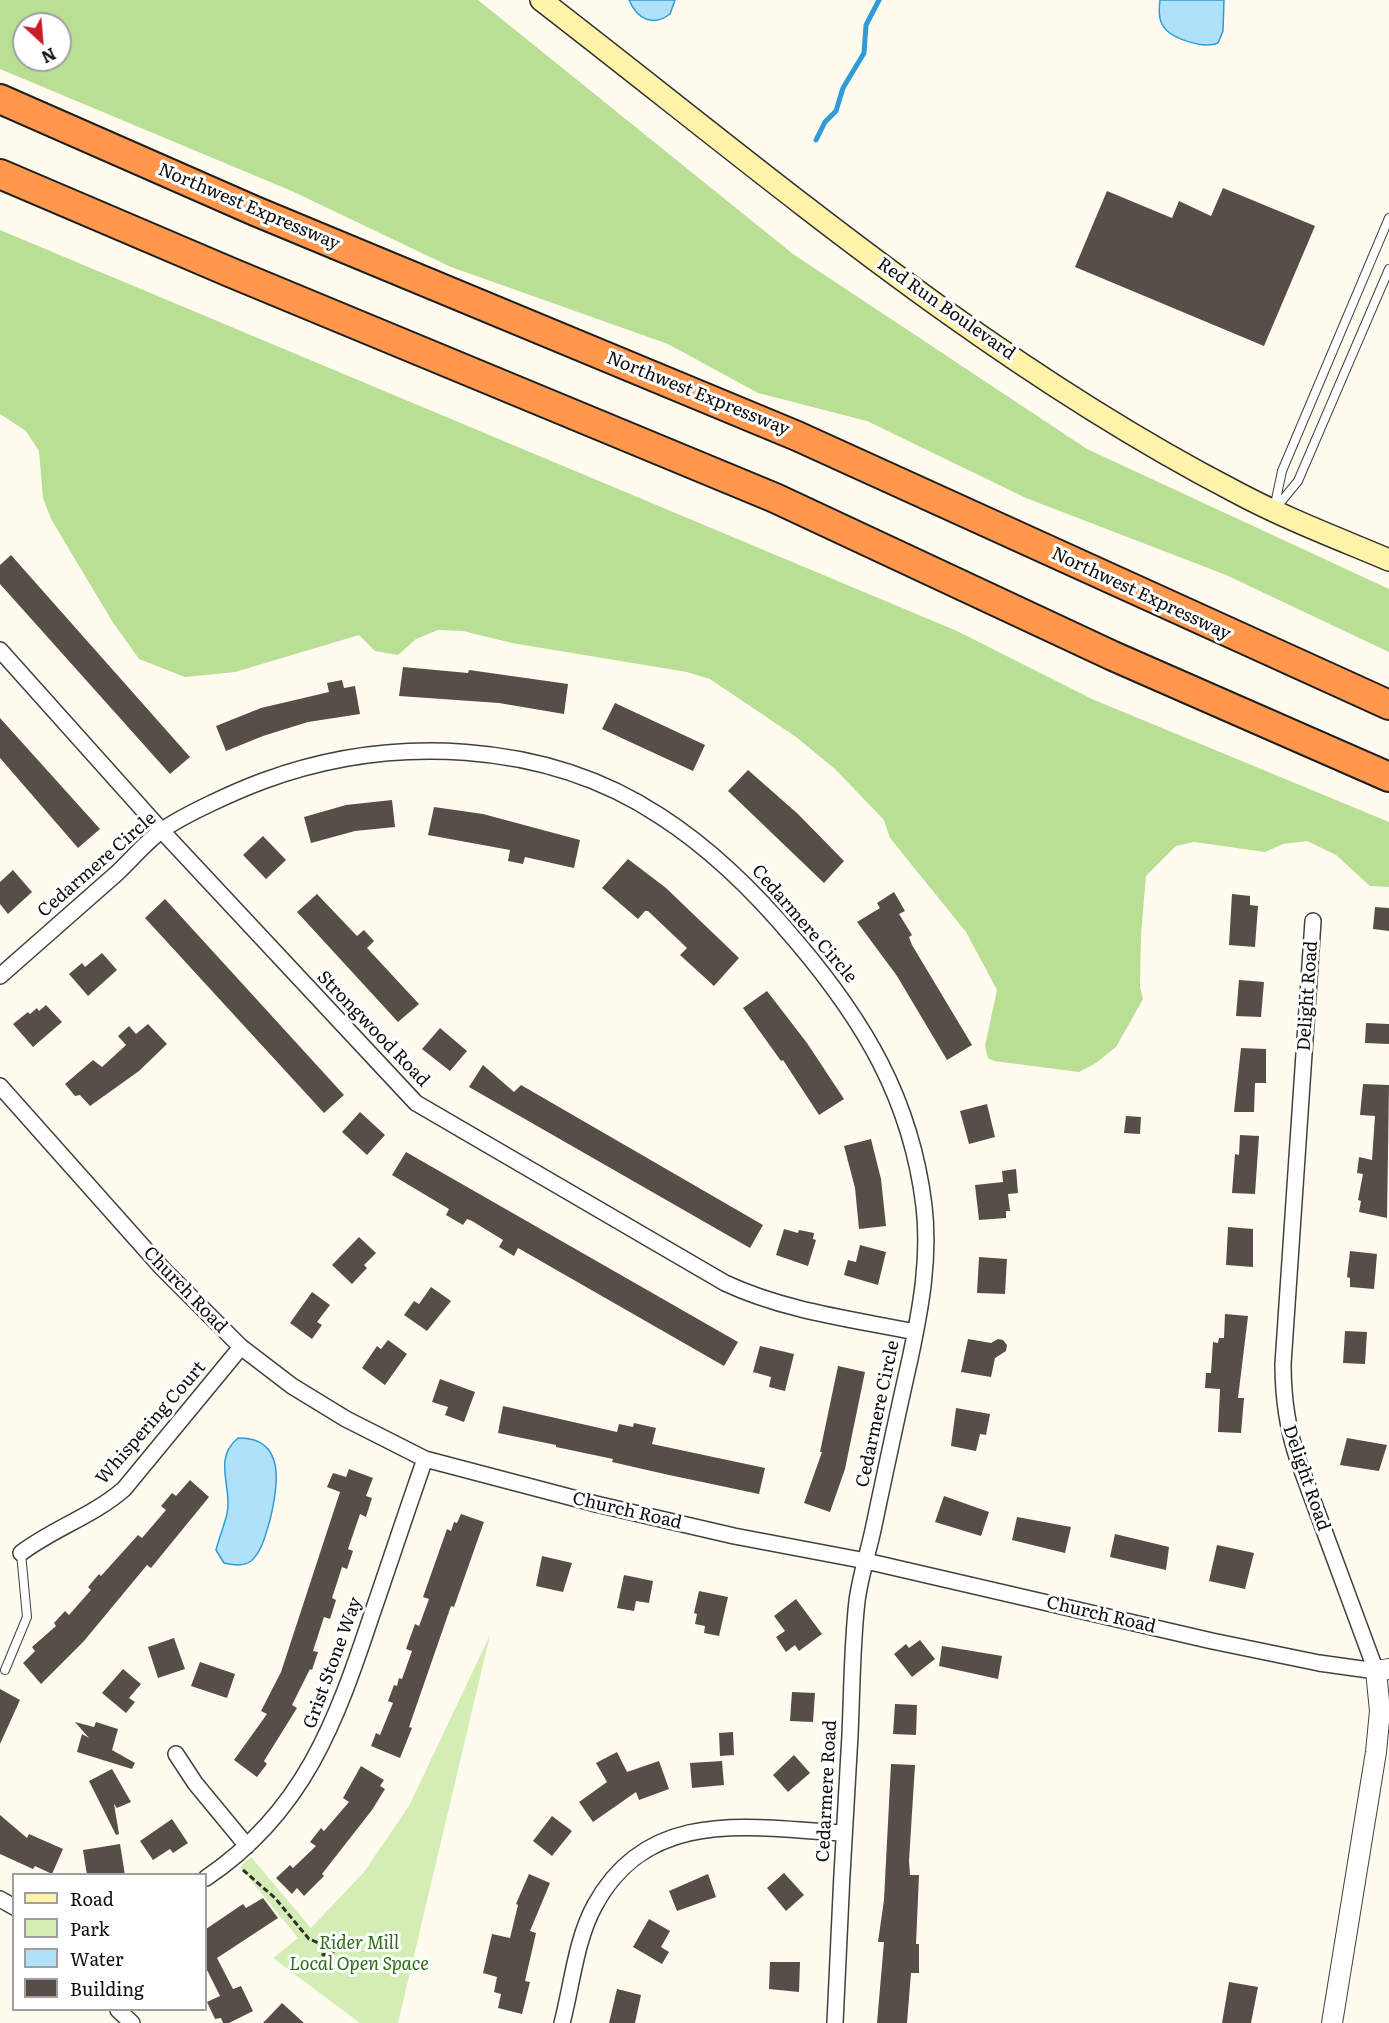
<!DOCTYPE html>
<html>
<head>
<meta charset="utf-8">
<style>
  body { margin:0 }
  #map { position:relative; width:1389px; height:2023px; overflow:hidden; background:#fffbee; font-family:Literata,serif }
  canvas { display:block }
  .legend { position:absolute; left:12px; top:1873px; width:195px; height:138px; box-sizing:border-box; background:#fff; border:2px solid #9f9f9f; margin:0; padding:8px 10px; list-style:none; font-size:18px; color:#0e0e0e }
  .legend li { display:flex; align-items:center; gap:12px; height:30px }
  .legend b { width:30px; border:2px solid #9f9f9f }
  .north { position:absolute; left:12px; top:12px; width:60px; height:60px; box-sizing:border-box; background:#fff; border:2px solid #9f9f9f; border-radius:50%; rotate:154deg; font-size:16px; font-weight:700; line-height:24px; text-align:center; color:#0e0e0e }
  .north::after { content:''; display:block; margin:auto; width:21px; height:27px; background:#c91b2a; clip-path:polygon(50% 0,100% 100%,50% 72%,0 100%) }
</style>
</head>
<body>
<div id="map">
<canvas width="1389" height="2023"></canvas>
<ul class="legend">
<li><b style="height:8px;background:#fff2a9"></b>Road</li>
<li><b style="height:16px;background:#d4edb5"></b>Park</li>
<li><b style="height:16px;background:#afe1fb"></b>Water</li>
<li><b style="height:16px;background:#574e49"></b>Building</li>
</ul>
<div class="north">N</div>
</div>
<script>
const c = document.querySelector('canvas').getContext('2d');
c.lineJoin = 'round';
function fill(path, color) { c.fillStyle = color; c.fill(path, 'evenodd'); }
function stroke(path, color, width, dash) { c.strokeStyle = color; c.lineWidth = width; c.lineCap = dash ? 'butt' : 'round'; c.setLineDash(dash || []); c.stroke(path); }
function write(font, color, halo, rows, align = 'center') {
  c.font = font + ' Literata,serif'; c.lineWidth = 6; c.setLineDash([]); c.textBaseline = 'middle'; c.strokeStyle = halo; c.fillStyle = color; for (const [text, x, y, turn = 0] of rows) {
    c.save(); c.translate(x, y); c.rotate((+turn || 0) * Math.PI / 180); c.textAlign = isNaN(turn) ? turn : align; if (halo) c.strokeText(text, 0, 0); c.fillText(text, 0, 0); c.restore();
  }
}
const green = new Path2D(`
  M490 1635 398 2023H360L273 1958 298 1938 240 1867 251 1857 311 1928 364 1872 409 1806Z`);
const forest = new Path2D(`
  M0 0H478L793 254 1087 449 1389 589V652L1226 575 1026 498 867 421 758 393 668 344 451 267 294 192 0 69ZM24 24H60V60H24Z
  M0 230 957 631 1092 699 1389 822V887L1370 886 1336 855 1307 841 1283 844 1265 852 1194 842 1176 846 1146 876 1141 934 1140 987 1143 999 1116 1047 1096 1063 1079 1072 994 1061 988 1058 985 1046 997 990 966 932 890 838 884 820 835 769 796 737 710 679 687 672 512 643 463 631 438 630 416 639 398 655 375 651 359 635 235 672 185 677 139 659 112 621 51 519 43 498 39 451 26 431 0 414Z`);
const water = new Path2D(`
  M629 0H675L670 14C653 27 637 19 629 0Z
  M1160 0H1224L1223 31 1218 43C1204 49 1169 39 1162 24 1158 17 1159 8 1160 0Z
  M238 1438C287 1437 278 1487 270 1520 266 1533 262 1552 251 1561 242 1567 234 1565 224 1563L216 1550C219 1538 224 1526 227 1514 233 1488 212 1459 238 1438Z`);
const stream = new Path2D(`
  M816 140 825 122 836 111 843 88 864 53 866 25 879 0`);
const building = new Path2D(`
  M1223 188 1315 226 1264 346 1075 267 1107 191 1172 218 1179 201 1211 216Z
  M11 555 190 757 170 774 0 584V565Z
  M403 667 468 673 469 670 568 684 564 714 499 703 399 696Z
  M342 680 344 688 355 686 360 714 308 722 263 736 226 751 216 726 261 708 329 692 327 683Z
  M615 703 705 745 693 771 602 729Z
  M0 718 100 829 78 848 0 758Z
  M748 770 798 814 844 861 824 883 728 791Z
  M392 800 395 827 355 831 311 843 304 817 346 805Z
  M434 807 483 814 580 840 574 868 525 857 523 864 508 861 510 850 428 835Z
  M263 836 286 860 266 879 243 855Z
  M628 859 666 888 739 958 714 986 680 955 687 948 648 911H645L638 919 602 888Z
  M13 870 32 892 8 914 0 904V882Z
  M894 892 905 911 899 914 912 935 909 937 912 945 972 1045 947 1060 897 976 857 922 880 908 877 903Z
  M317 894 357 936 364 930 374 941 367 948 419 1004 398 1022 297 912Z
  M1232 894 1250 896V905L1258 906 1255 947 1229 945Z
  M165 899 344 1095 324 1113 145 918Z
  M1375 907 1389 908V931L1373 929Z
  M102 953 117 970 88 996 69 974 82 963 85 967Z
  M1239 980 1264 982 1261 1017 1236 1016Z
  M767 991 807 1043 844 1099 819 1115 783 1060 781 1061 743 1008Z
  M46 1005 62 1022 33 1047 13 1024 28 1012 30 1014 37 1008 39 1011Z
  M1366 1023 1389 1024V1044L1365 1043Z
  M148 1024 167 1044 139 1071 90 1106 80 1095 75 1096 65 1084 93 1060 102 1067 126 1045 118 1036 129 1026 136 1034Z
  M440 1028 467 1051 450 1071 422 1049Z
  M1241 1048 1266 1049V1083H1255L1254 1112H1234Z
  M483 1065 514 1092 521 1085 763 1225 750 1248 469 1087Z
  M1363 1084 1389 1085 1387 1218 1359 1212 1361 1201 1358 1200 1363 1174 1357 1173 1359 1157 1372 1160 1375 1116 1360 1115Z
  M987 1104 995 1137 969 1144 960 1111Z
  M360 1112 385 1135 367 1155 342 1132Z
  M1126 1116 1141 1117 1140 1134 1124 1133Z
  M1240 1135 1259 1136 1255 1194 1232 1193 1235 1154 1239 1155Z
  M871 1139 881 1179 886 1226 859 1229 855 1188 844 1146Z
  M406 1152 738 1342 724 1366 518 1248 514 1256 499 1247 503 1240 472 1221 467 1219 463 1225 446 1215 449 1209 392 1175Z
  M1016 1169 1018 1193 1008 1194 1010 1211H1006V1218L979 1220 975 1185 1003 1182 1002 1171Z
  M1228 1227 1253 1229V1267L1226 1265Z
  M784 1229 798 1233 799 1230 814 1233 813 1239 816 1240 808 1266 776 1255Z
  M359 1237 376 1253 364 1265 367 1268 352 1284 332 1265Z
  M860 1245 886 1252 878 1285 844 1275 848 1260 856 1262Z
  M1350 1251 1377 1254 1374 1289 1350 1287V1278L1347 1277Z
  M979 1257 1007 1259 1005 1294 977 1293Z
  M431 1287 451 1301 427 1331 404 1315 414 1301 419 1304Z
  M312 1292 330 1305 317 1322 322 1325 312 1339 290 1323Z
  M1225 1314 1248 1316 1238 1398H1244L1241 1433 1218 1432 1220 1389 1205 1388 1206 1373H1211L1213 1342 1218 1343 1219 1338H1224Z
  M1345 1331 1367 1332 1365 1364 1343 1363Z
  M968 1339 991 1343 998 1339 1003 1340 1007 1345 1006 1351 995 1358 991 1377 961 1372Z
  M388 1340 407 1354 385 1385 362 1368 377 1346 381 1349Z
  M760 1346 794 1354 785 1391 769 1387 771 1377 753 1372Z
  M838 1366 865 1372 845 1469 830 1512 804 1503 822 1452H820Z
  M440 1379 475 1392 464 1422 445 1415 448 1407 432 1402Z
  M503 1406 617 1432 619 1424 633 1427 634 1423 656 1428 652 1444 765 1468 759 1494 669 1475 612 1462 613 1459 556 1447V1445L498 1433Z
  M956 1408 990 1414 986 1435 980 1434 976 1451 951 1446Z
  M1347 1438 1387 1445 1379 1471 1340 1465Z
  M349 1469 373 1478 366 1496 372 1498 366 1517 360 1514 348 1549 353 1551 347 1569 342 1567 332 1598 336 1600 330 1619 324 1617 313 1651 318 1652 312 1670 310 1669 292 1705 297 1708 264 1761 267 1764 257 1777 234 1760 267 1714 261 1711 281 1672 340 1492 327 1487 333 1473 346 1477Z
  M190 1480 209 1497 151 1568 147 1565 84 1641 41 1684 23 1663 35 1651 32 1647 56 1626 54 1623 65 1611 69 1615 91 1590 88 1587 99 1574 101 1576 138 1535 142 1538 166 1510 161 1506 172 1493 176 1496Z
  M944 1496 989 1512 981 1536 935 1522Z
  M461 1514 484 1522 454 1607 451 1606 409 1727 412 1728 400 1758 371 1746 376 1733 380 1735 393 1703 388 1701 394 1685 397 1686 399 1678 402 1679 412 1651 406 1649 415 1624 419 1626 429 1599 423 1597 447 1529 451 1531 454 1522 457 1523Z
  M1017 1517 1071 1527 1065 1553 1012 1540Z
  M1115 1534 1169 1547 1166 1570 1110 1557Z
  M1217 1545 1254 1553 1245 1589 1209 1581Z
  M542 1556 572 1563 563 1592 536 1586Z
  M624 1575 653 1581 649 1603 636 1601 634 1611 617 1608Z
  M699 1591 728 1597 719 1636 704 1633 705 1626 695 1624 697 1614 694 1613Z
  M796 1599 822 1634 799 1651 795 1645 786 1652 776 1637 785 1631 774 1616Z
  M174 1638 185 1669 158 1678 148 1647Z
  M920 1640 935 1659 912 1677 894 1654 906 1644 909 1648Z
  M942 1646 1002 1656 998 1679 939 1666Z
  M200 1662 235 1674 227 1698 191 1686Z
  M123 1669 141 1684 129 1698 135 1702 126 1713 102 1693Z
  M0 1689 20 1700 0 1744Z
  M792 1692 815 1693 813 1722 790 1721Z
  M895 1704 917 1705 916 1735 893 1734Z
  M75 1722 94 1727 96 1722 118 1729 112 1750 135 1763 132 1769 77 1752 82 1734 89 1738Z
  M733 1732 734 1755 720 1756 719 1733Z
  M617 1752 627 1772 659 1761 669 1789 639 1800 636 1792 593 1822 579 1802 607 1782 596 1763Z
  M794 1755 810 1773 788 1792 773 1775Z
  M722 1761 724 1785 692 1788 690 1763Z
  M891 1764 915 1765 909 1861 910 1875H919L916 1944H919V1973H911L907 2023H877L884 1942H878L884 1900Z
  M361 1766 384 1780 380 1786 385 1789 372 1810 322 1874 324 1876 304 1896 297 1888 292 1894 276 1878 290 1865 293 1868 316 1846 310 1842 321 1828 324 1831 349 1802 343 1798Z
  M112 1769 131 1802 117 1808 114 1804 119 1834 116 1835 89 1781Z
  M0 1815 27 1838 29 1834 63 1849 52 1874 35 1866 33 1869 0 1854Z
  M552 1816 572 1831 552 1856 533 1841Z
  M172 1819 188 1843 173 1853 170 1849 153 1860 140 1841Z
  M120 1844 125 1875H87L83 1850Z
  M784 1873 804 1895 786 1911 767 1888Z
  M529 1874 550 1883 530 1931 536 1933 525 1981 530 1982 522 2014 498 2008 501 1994 494 1992 497 1977 483 1973 492 1934 510 1938 518 1905 516 1904Z
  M708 1874 716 1897 677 1911 669 1891Z
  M263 1898 278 1918 217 1958 233 1989 241 1986 253 2011 229 2023H223L221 2018 215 2019 207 2002 220 1996 206 1968V1929L243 1904 246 1908Z
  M649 1919 670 1931 661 1947 669 1952 662 1964 633 1947Z
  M770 1962H800L799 1992 769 1989Z
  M1229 1982 1258 1987 1251 2023H1222Z
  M617 1989 641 1995 635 2023H609Z
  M282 2003 304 2023H263Z`);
const path = new Path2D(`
  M243 1870 275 1898 309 1939 321 1944 330 1943 333 1954 323 1955 321 1944`);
const service = new Path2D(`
  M1274 509 1282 471 1389 218
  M1275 509 1298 481 1389 269
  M5 1670 27 1617 21 1553`);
const minor = new Path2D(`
  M0 650 162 831 416 1103 725 1283C785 1311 851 1319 915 1332
  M0 976C39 942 77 908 116 874 131 860 145 843 161 831 183 815 236 791 263 781 390 734 545 740 660 816 713 850 756 893 796 941 864 1021 911 1099 924 1206 930 1258 921 1307 910 1359 897 1416 885 1473 873 1530 868 1553 860 1577 857 1601 852 1645 852 1690 850 1735 844 1831 839 1927 835 2023
  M0 1086 162 1268 241 1347 292 1386 346 1419 425 1459 596 1504 734 1536 866 1561 1212 1641 1319 1663 1376 1671 1298 1460C1287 1428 1283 1399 1283 1364L1313 921
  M21 1553C54 1528 93 1516 124 1489L241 1347
  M176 1754 195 1783 247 1846
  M206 1878C304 1812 336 1722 372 1614 390 1562 407 1510 425 1459
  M0 1899 14 1907
  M118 2010 132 2023
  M562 2023C572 1985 576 1939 595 1905 649 1806 751 1828 844 1833`);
const tertiary = new Path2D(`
  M1332 2023 1376 1752 1380 1711 1376 1671 1389 1669`);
const secondary = new Path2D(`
  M541 0C764 172 982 360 1234 491 1284 518 1337 538 1389 560`);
const motorway = new Path2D(`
  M0 99 255 211 797 436 1389 705
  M0 174 232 273 775 498 1113 656 1389 777`);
const streetNames = [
  ["Northwest Expressway",249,207,23],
  ["Red Run Boulevard",946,309,35],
  ["Northwest Expressway",698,394,22],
  ["Northwest Expressway",1141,594,25],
  ["Cedarmere Circle",97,865,-41],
  ["Cedarmere Circle",804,924,49],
  ["Delight Road",1308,996,-86],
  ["Strongwood Road",373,1029,46],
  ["Church Road",185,1290,46],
  ["Cedarmere Circle",878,1414,-78],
  ["Whispering Court",151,1423,-49],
  ["Delight Road",1306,1478,71],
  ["Church Road",627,1511,13],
  ["Church Road",1101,1615,13],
  ["Grist Stone Way",333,1663,-70],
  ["Cedarmere Road",827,1791,-87]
];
const parkNames = [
  ["Rider Mill",359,1944],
  ["Local Open Space",359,1965]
];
fill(green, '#d4edb5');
fill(forest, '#b8df93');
fill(water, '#afe1fb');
stroke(water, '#309bd8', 1.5);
stroke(stream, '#309bd8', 5);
fill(building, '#574e49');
stroke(service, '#414141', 10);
stroke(minor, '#414141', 18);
stroke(tertiary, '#414141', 22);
stroke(secondary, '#303030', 24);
stroke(motorway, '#1f1f1f', 32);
stroke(path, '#303030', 3, [6, 3]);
stroke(service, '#fff', 8);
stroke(minor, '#fff', 15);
stroke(tertiary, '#fff', 20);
stroke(secondary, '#fff2a9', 21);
stroke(motorway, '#ff974c', 28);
write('18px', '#0e0e0e', '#fff', streetNames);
write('italic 18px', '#2d6b19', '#fff', parkNames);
</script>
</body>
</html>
